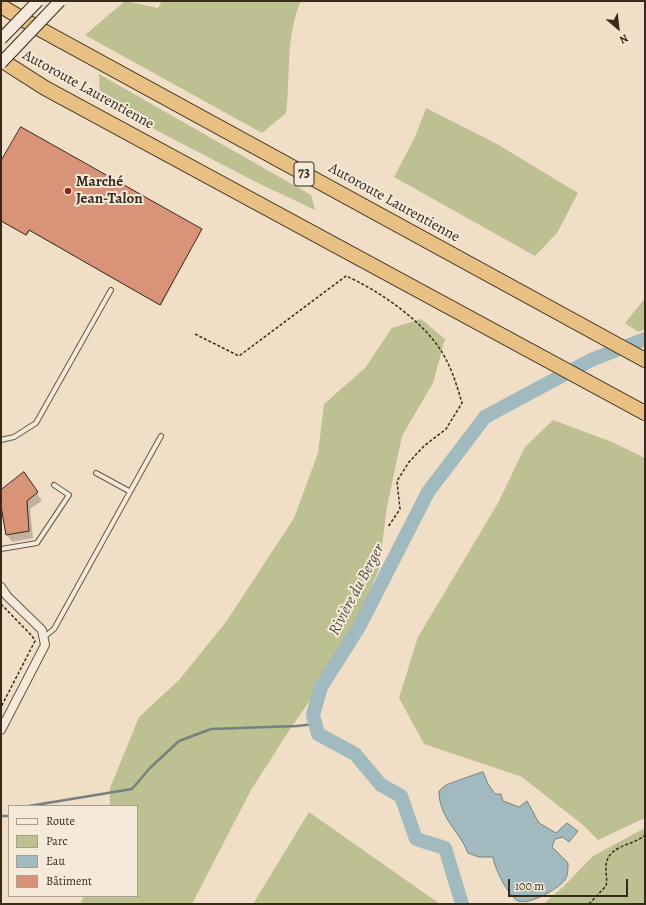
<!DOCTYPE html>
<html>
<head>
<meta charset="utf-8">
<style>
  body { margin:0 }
  #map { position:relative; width:646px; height:905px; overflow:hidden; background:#f0dfc6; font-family:Alegreya,serif }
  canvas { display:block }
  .frame { position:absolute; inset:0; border:2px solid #372a1b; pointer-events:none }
  .legend { position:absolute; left:8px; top:805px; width:130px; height:92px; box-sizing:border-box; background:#f5eada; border:1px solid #a99d8e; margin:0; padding:5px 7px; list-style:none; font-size:12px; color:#372a1b }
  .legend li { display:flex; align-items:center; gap:8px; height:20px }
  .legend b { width:20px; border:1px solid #a99d8e }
  .north { position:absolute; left:598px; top:8px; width:40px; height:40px; -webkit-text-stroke:3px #f5eada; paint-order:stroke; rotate:152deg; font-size:11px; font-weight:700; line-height:16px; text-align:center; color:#372a1b }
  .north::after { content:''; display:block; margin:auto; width:14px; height:18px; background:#372a1b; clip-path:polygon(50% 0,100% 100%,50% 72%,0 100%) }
  .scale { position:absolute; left:508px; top:879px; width:120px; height:18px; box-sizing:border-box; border:2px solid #372a1b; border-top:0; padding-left:5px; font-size:12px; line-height:14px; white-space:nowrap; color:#372a1b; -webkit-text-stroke:3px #f5eada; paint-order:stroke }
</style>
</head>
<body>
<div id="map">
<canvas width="646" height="905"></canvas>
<div class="frame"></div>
<ul class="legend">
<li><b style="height:5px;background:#f5eada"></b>Route</li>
<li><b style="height:11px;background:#bdc192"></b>Parc</li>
<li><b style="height:11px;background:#a0bac0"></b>Eau</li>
<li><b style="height:11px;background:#d99378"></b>Bâtiment</li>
</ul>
<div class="north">N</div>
<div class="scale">100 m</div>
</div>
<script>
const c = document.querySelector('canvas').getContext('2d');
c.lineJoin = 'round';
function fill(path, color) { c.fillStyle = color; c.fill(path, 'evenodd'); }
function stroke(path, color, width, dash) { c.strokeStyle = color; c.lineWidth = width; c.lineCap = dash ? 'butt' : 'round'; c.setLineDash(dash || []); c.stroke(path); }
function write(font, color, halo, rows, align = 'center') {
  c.font = font + ' Alegreya,serif'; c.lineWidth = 4; c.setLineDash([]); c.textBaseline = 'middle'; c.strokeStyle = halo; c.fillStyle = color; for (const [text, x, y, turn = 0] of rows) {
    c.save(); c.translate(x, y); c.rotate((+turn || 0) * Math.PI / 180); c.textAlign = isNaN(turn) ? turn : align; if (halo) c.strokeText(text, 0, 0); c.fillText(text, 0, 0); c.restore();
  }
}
const green = new Path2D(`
  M125 1 158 8 162 1H301C285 37 291 75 286 113L262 133 85 35Z
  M99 74 311 195 315 210 256 182 100 101Z
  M426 108 497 144 578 193 557 233 535 256 394 177 415 137Z
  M645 298V329L638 332 625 323Z
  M421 319 445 339 433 383 402 436 387 507 379 569 344 650 287 734 251 790 192 904H80L84 896H137V806H110V788L139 717 179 680 226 622 294 518 318 453 324 404 365 368 392 328Z
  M553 420 612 442 645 458V818L598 840 583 825 522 777 424 744 399 698 418 637 498 503 525 447Z
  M309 812 440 904H253Z
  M645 828V904H543L564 886 593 856Z`);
const water = new Path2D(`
  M483 772 488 784 495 794H501L503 801 519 807 527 801 539 823 556 833 567 823 578 831 569 842 563 837 555 839 552 847 568 863C568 869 568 877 564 881 556 890 530 905 518 901 508 896 494 867 493 857H479L468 853C459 830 439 818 439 791L446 785Z`);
const shadow = new Path2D(`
  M1 163 201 230 161 306 30 231 27 236 1 221Z
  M24 473 42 501 30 509 33 538 12 542 7 535 1 492Z`);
const stream = new Path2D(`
  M29 806 132 789 150 768 179 741 211 729 297 726 315 724
  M1 816H9`);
const river = new Path2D(`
  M462 904 445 848 416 839 401 796 381 785 355 754 318 734 313 715 321 687 359 627 428 492 485 417 591 360 645 339`);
const building = new Path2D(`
  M21 127 202 229 160 305 29 230 26 235 1 221V161Z
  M24 472 38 492 27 501 29 531 6 535 1 506V490Z`);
const path = new Path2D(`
  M195 334 239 356 346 276C378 290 425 322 443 354 452 369 457 386 462 403L446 429 424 446 409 462 397 481 400 509 388 527
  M1 604 32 636 35 641 1 707
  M589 904 606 886C608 877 604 869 607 861 611 845 635 845 645 835`);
const lane = new Path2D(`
  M1 440 14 437 36 423 111 290
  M96 473 129 491
  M1 549 37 543 69 495 54 485
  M44 637 54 629 161 436`);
const street = new Path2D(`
  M1 587 7 596 42 630 45 645 1 730`);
const highway = new Path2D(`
  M1 6 36 27 645 360
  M1 60 45 88 645 413`);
const secondaryBridge = new Path2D(`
  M1 39 38 1
  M1 63 60 1`);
const markers = [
  [68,191,4,"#8f2418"]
];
const shields = [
  [304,174,20]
];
const shieldNames = [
  ["73",304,174]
];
const streetNames = [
  ["Autoroute Laurentienne",88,90,29],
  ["Autoroute Laurentienne",394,203,29]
];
const poiNames = [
  ["Marché",76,182],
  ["Jean-Talon",76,199]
];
const waterNames = [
  ["Rivière du Berger",357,590,-62]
];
fill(green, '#bdc192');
fill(water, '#a0bac0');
stroke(water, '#76807e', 1);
fill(shadow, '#0003');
stroke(stream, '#76807e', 2.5);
stroke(river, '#a0bac0', 14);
fill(building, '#d99378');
stroke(building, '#372a1b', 1);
stroke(lane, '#655746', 6);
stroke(street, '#655746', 10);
stroke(highway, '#372a1b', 16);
stroke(path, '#372a1b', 1.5, [3, 2]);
stroke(lane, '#f5eada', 4);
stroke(street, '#f5eada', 8);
stroke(highway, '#e8c083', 14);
stroke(secondaryBridge, '#372a1b', 13, []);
stroke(secondaryBridge, '#f5eada', 11);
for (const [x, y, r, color] of markers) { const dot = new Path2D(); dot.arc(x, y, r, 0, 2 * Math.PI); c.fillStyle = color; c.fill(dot); stroke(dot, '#f5eada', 1.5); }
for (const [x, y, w] of shields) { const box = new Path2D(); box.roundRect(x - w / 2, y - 12, w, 24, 3); c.fillStyle = '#f5eada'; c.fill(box); stroke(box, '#372a1b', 1); }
write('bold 14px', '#372a1b', null, shieldNames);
write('15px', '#372a1b', '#f5eada', streetNames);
write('bold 15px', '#372a1b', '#f5eada', poiNames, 'left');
write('italic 16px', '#514e44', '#f5eada', waterNames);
</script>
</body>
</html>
